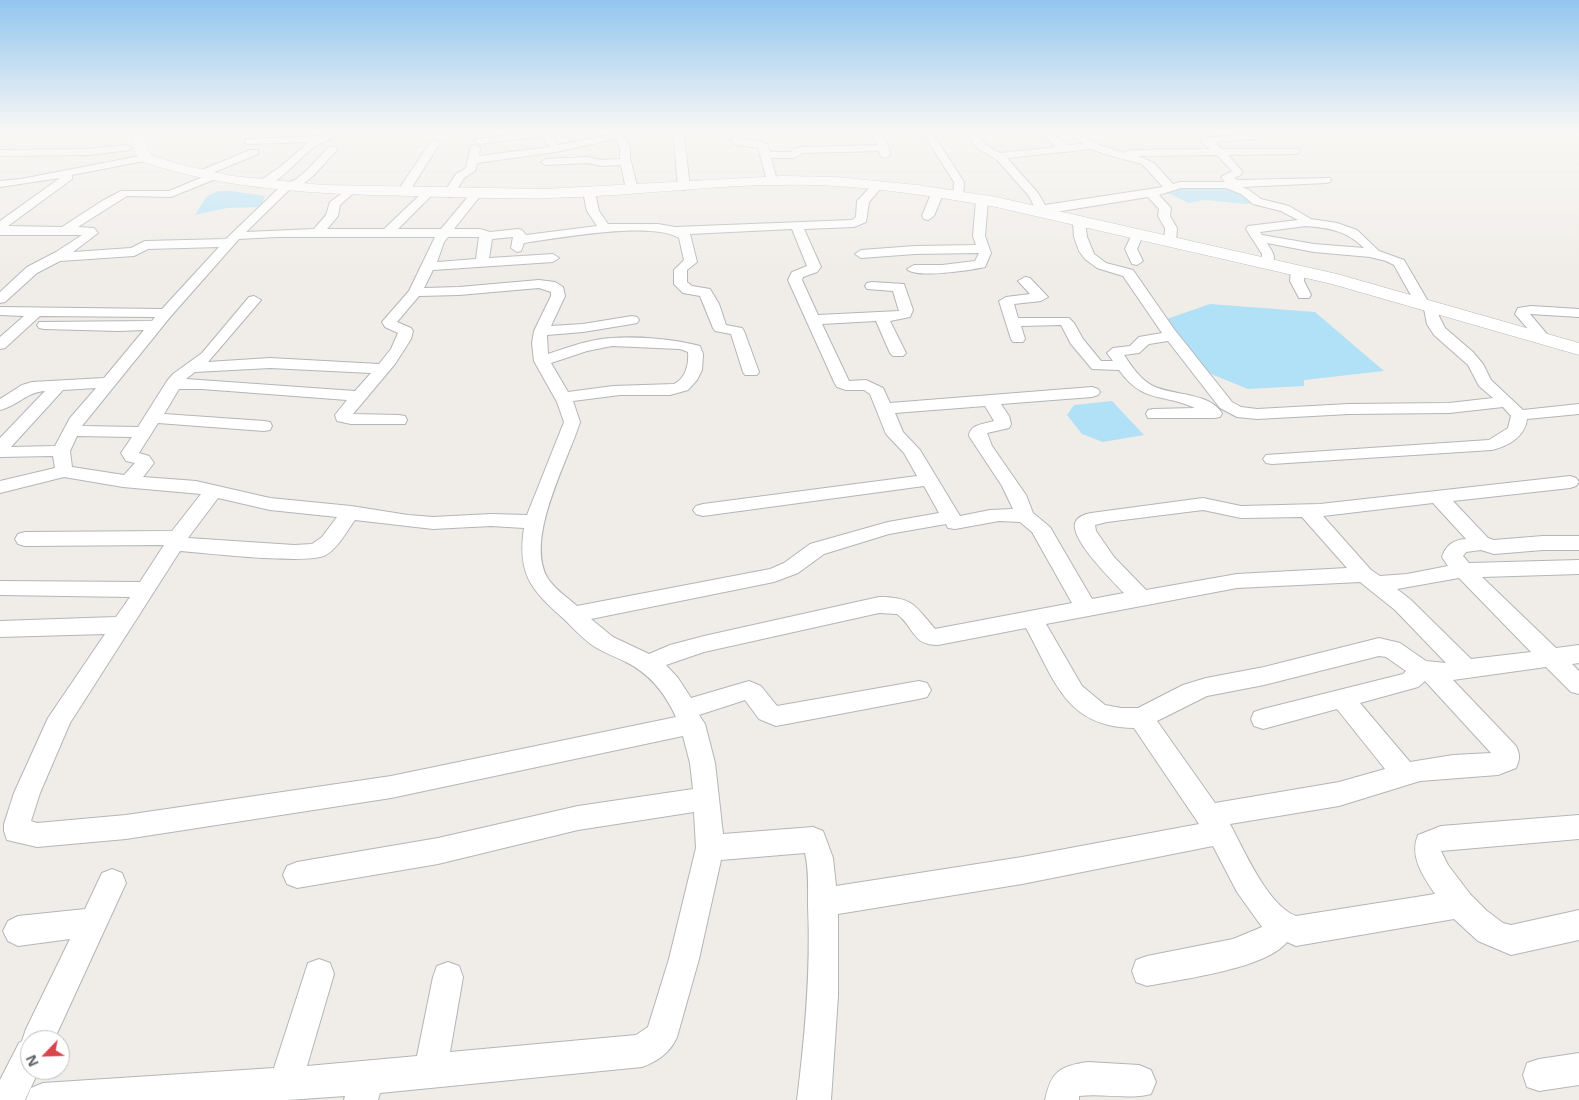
<!DOCTYPE html>
<html>
<head>
<meta charset="utf-8">
<style>
  body { margin:0 }
  #map { position:relative; width:1579px; height:1100px; overflow:hidden; background:#f0ede8; font-family:"Noto Sans",sans-serif }
  canvas { display:block }
  .north { position:absolute; left:20px; top:1030px; width:50px; height:50px; box-sizing:border-box; background:#fff; border:1px solid #bfc1c2; border-radius:50%; rotate:246deg; font-size:14px; font-weight:700; line-height:20px; text-align:center; color:#5f6367 }
  .north::after { content:''; display:block; margin:auto; width:18px; height:22px; background:#d9454b; clip-path:polygon(50% 0,100% 100%,50% 72%,0 100%) }
</style>
</head>
<body>
<div id="map">
<canvas width="1579" height="1100"></canvas>
<div class="north">N</div>
</div>
<script>
const c = document.querySelector('canvas').getContext('2d');
c.lineJoin = 'round';
function fill(path, color) { c.fillStyle = color; c.fill(path, 'evenodd'); }
function stroke(path, color, width, dash) { c.strokeStyle = color; c.lineWidth = width; c.lineCap = dash ? 'butt' : 'round'; c.setLineDash(dash || []); c.stroke(path); }
const water = new Path2D(`
  M5 129H76L71 131 3 133Z
  M1176 186C1204 186 1232 182 1254 202L1247 204 1204 200 1189 203 1168 193Z
  M218 191H233L265 196 261 207 227 208 195 215 206 197Z
  M1210 304 1315 312 1384 371 1304 380V386L1248 389 1206 372 1161 321Z
  M1112 401 1144 435 1103 442 1082 434 1067 415 1074 405Z`);
const minor = new Path2D(`
  M339 129 344 132 342 134C333 138 323 142 314 147 300 156 275 191 257 186L255 184 280 167 309 142 249 144 245 143V139L322 136Z
  M610 129H620L630 147V158L638 189 636 191H628L626 189 621 165 601 166 588 163 546 165 541 162 546 159 588 157 601 160 620 159V147L615 139 556 152 477 163 475 171 464 178 453 196 449 197 443 194 456 174 466 168 471 146 475 145 480 148 479 156 549 147 543 136 479 144 474 141 475 139 544 130 550 132 558 145 613 134Z
  M673 129H683L690 187 684 190 678 187Z
  M868 129H908L903 132 880 133 889 148 890 155 885 158 881 157 879 151 803 153 794 158H771L777 180 772 183 767 180 758 148 734 144 730 139 735 136C745 140 757 139 767 144L770 152H791L793 149 803 147 877 145Z
  M920 129H930L964 182 963 198 959 199 953 196 954 182Z
  M963 129H973L985 144 1000 153 1056 147 1037 129H1047L1067 145 1083 144 1066 129H1076L1097 144 1124 153 1129 150 1210 149 1201 142V138L1248 134 1243 129H1253L1261 136 1256 139 1214 142 1222 149H1299V153L1295 154 1228 155 1242 171 1241 175 1234 178 1237 180 1330 178 1331 180 1330 182 1326 183 1242 187 1249 190 1261 199 1289 206 1311 219 1337 223 1357 230 1379 251 1404 260 1429 303 1436 304 1439 316 1445 328 1473 352 1483 364 1491 380 1523 410 1579 404V414L1527 419C1525 437 1508 446 1492 450L1272 464 1266 463 1263 459 1266 455 1489 440 1508 428 1511 416 1503 407 1449 413 1349 414 1257 419 1237 417 1220 408 1168 341 1149 344 1139 353 1124 355C1132 367 1140 379 1153 386 1174 396 1208 392 1222 413L1220 417 1214 418H1148L1146 414 1148 410 1154 409 1195 408C1163 393 1143 404 1119 370L1092 369 1071 344 1061 325 1021 326 1025 339 1023 342H1013L1011 339 999 301 1006 297 1030 294 1018 281 1025 277 1030 278 1048 297 1041 301 1014 304 1018 318H1069L1074 323 1083 339 1101 361H1113L1107 353 1113 348 1130 346 1139 337 1162 333 1123 276 1097 268 1085 259 1079 251 1074 237 1073 222 1075 219 1079 218 1085 222 1087 237 1094 254 1106 263 1133 270 1174 329 1232 402 1241 407 1257 409 1349 404 1449 403 1493 398 1479 386 1468 365 1434 335 1427 324 1424 309 1418 308 1394 265 1386 261 1370 257 1314 252 1267 243C1272 251 1277 257 1272 266H1262L1261 263 1262 254 1246 229 1248 226 1298 220 1281 211 1253 204 1241 194 1226 188H1181L1159 195 1171 208 1170 216 1177 228 1176 242 1170 246 1164 242 1165 228 1158 216 1159 209 1148 197 1037 215 1033 213 1031 211 1035 208 1029 196 997 160 977 148ZM1091 149 1108 155 1142 164 1163 187 1045 205 1038 193 1007 158ZM1217 155 1232 171 1221 177 1225 182H1180L1173 184 1154 163 1138 156ZM1306 226C1330 228 1347 231 1364 248L1314 244 1262 235 1260 232Z
  M435 140 440 143 409 192 407 194H399L397 192 431 141Z
  M126 145 131 148 130 150 89 155 0 156V150L89 149Z
  M333 146 338 149 313 176 303 184 290 189 246 232 314 229 326 215 330 202 351 187 357 190 340 205 338 216 327 229H384L424 191H432L434 193 398 229H441L471 193 475 192 481 195 454 229H480L490 232 518 229 522 230 526 235 597 226 587 211 583 192 589 189 595 192 599 211 608 224H658L675 227 852 220 856 217 857 201 873 184H881L883 186 869 202 866 222 854 227 804 229 821 267 817 272 803 277 802 280 818 315 899 311 893 291 867 289 865 286 867 283 872 282 904 284 913 310 910 317 890 321 906 353 903 356H893L890 353 876 321 822 324 849 381 866 380 883 388 890 403 1092 387 1098 389 1100 392 1098 395 1092 397 1001 404 1009 416 1011 424 1009 428 987 433 992 446 1026 495 1033 513 1050 527 1092 599 1124 593C1113 581 1071 541 1075 523 1077 517 1085 514 1091 513L1203 498 1241 506 1320 504 1570 476 1576 478 1579 482 1576 486 1570 488 1453 501 1488 538 1494 540 1543 536H1579V550H1543L1494 554 1481 550 1466 552 1463 556 1469 563 1579 560V574L1482 577 1556 648 1579 645V663L1572 664 1579 671V694L1571 692 1546 667 1453 680 1516 746C1520 755 1520 759 1516 768L1498 775 1420 781 1339 806 1230 824C1244 850 1268 906 1296 916L1435 894C1423 876 1409 856 1418 835L1441 826 1579 815V839L1441 851 1448 865 1470 894 1487 911 1503 923 1511 925 1579 910V940L1511 955 1478 941 1454 919 1296 946 1287 942C1265 969 1182 979 1147 986L1136 982 1132 971 1136 960 1147 956 1233 939 1262 927 1237 892 1213 846 1022 884 838 914V996L831 1100H797C805 1036 811 971 808 906 808 889 809 870 805 853L721 860 699 959 677 1037C670 1053 658 1061 642 1067L380 1093 378 1100H344L345 1096 287 1100H26L31 1088 43 1083 274 1068 308 963 319 959 330 963 334 974 307 1066 417 1056 433 977 437 966 448 962 459 966 463 977 450 1052 636 1035 648 1027 669 959 696 848 694 812 578 830 438 864 297 888 287 884 283 875 287 866 297 862 438 838 578 806 693 789 690 763 683 736 391 798 126 839 37 847 7 840 4 831V824L14 793 48 718 105 634 0 637V621L116 617 130 597 0 595V581L140 582 164 545 25 546 18 544 15 539 18 534 25 532 172 531 201 494 123 487 64 477 0 493V481L55 468 53 456 0 457V438L45 391C27 392 17 406 0 410V399L22 385 32 382 104 378 144 330 118 331 44 329 39 328 37 325 39 322 152 321 155 317 40 316 5 348 0 349V337L24 316 0 315V307L162 309 219 247 148 249 134 256 60 261 37 273 5 302 0 303V292L27 267 56 252 82 235H0V221L60 178 0 187V181L21 179 145 155 149 156 150 158 149 160 72 175V179L8 226 62 227 102 201 121 191H169L203 177 197 176 196 174 197 172 250 150H258V154L212 173 218 174 219 176 218 178 171 197 127 196 78 227 94 228 98 233 73 252 131 248 145 241 226 239 282 185 295 180 305 172 329 147ZM792 229 807 266 792 272 788 280 835 384 837 387 846 390H864L870 394 886 434 904 453 917 476 703 504 696 506 693 510 696 514 703 516 924 486 939 513 888 522 810 544 784 563 770 569 577 606C567 597 554 589 547 577 525 537 568 461 580 422L573 401 620 395H670L688 390 697 380 702 370 703 354 700 346C676 339 637 336 612 338 590 339 569 347 548 354L547 335 583 332 632 324 637 323 639 320 637 317 632 316 583 324 551 326 565 296 563 287 555 282 539 280 459 287 424 288 433 270 553 262 559 258 553 254 489 258 492 239 513 237 511 248 517 252 521 251 524 243C559 238 651 221 679 238L684 260 674 270V284L683 293 700 296 713 328 715 331 731 334 743 372 745 375H757L759 372 744 331 742 328 726 325 719 304 710 289 692 286 687 282V270L697 262 690 234ZM276 237H435L409 291 382 322 385 327 398 333 391 349 379 364 270 358 208 362 261 300 254 296 249 297 202 353 173 374 167 381 138 427 82 426 171 316 239 239ZM448 237H479L476 259 437 262 444 242ZM539 288 551 292V296L534 331 532 343 534 361 557 402 564 422 527 515 491 514 433 517 408 515 351 506 270 498 196 481 143 477 154 463 149 456 139 453 158 423 264 431 270 430 272 426 270 422 264 421 164 414 179 389H202L347 400 335 415 337 421 351 424H405L407 420 405 416 399 415 353 414 395 364 411 339 413 331 411 328 397 322 419 296 459 295ZM612 346 680 349 688 352C689 364 686 378 674 384L613 386 568 392 551 363 587 351ZM270 368 371 373 355 391 186 379 195 372ZM96 388 70 418 55 446 11 447 63 390ZM985 406 994 421C984 424 970 424 969 436L1002 486 1013 509 990 510 960 516 920 450 903 432 895 413ZM77 436 132 437 121 453 126 461 135 463 124 475 72 467 70 451ZM218 498 270 510 337 517 322 537 312 544 294 545 188 538ZM1433 503 1466 539C1453 540 1446 545 1442 557L1448 566 1407 574 1380 576 1371 570 1323 516ZM1203 510 1241 518 1302 517 1347 568 1237 574 1146 590 1114 557 1096 531 1095 525 1107 522ZM355 520 433 529 491 526 524 528C517 574 531 590 564 619 574 629 583 639 595 647 605 653 616 657 626 662 650 674 665 693 676 717L391 776 126 815 37 823 31 821 40 793 70 723 180 551C205 553 310 565 326 555 339 547 346 532 355 520ZM999 521 1020 522 1032 532 1072 603 935 629C915 605 912 597 879 597L704 636 670 645 649 654 613 637 591 619 774 582 798 573 824 554 889 534 946 524 948 528 955 529ZM1459 578 1531 652 1471 659 1411 600 1397 589ZM1360 582 1395 610 1446 663 1426 661 1400 643 1379 638 1264 667 1206 678 1183 685 1138 708H1121L1105 705 1082 686 1046 624 1237 588ZM879 613 897 614C915 628 912 645 938 645L1026 628C1055 680 1065 727 1134 728L1199 824 1022 857 836 886 833 858 823 831 813 827 723 834 715 763 705 724 699 715 745 700 759 719 776 726 919 699 927 697 931 690 927 683 919 681 777 706 761 686 749 681 691 698 678 678 666 665 704 652ZM1379 656 1386 657 1406 671 1403 674 1263 709 1254 712 1251 719 1254 726 1263 729 1337 709 1385 769 1339 782 1215 803 1157 721 1207 696 1264 685ZM1425 681 1491 753 1453 755 1410 762 1360 703 1418 687Z
  M937 191 943 194 934 216 928 220 924 219 922 216 931 194Z
  M982 197 988 200 985 236 991 253 985 267C971 270 916 279 907 269L914 265H942L975 261 979 253 915 254 861 258 855 254 861 250 915 246 976 245 973 236 976 200Z
  M1137 231 1143 235 1137 249 1143 261 1137 265 1132 264 1125 249 1133 232Z
  M1298 266 1305 270 1304 281 1311 295 1309 298H1299L1290 281 1291 270Z
  M1531 306 1579 309V317L1530 314 1552 340 1550 343H1540L1515 314 1518 308Z
  M112 869 122 873 126 883 54 1040H30V1070H39L25 1100H0V1080L19 1043 22 1041 26 1029 70 939 18 946 8 941 3 931 8 921 18 916 85 909 102 873Z
  M1579 1053V1085L1539 1091 1527 1087 1523 1075 1527 1063 1539 1059Z
  M1088 1062 1139 1065 1151 1070 1156 1082 1151 1094C1129 1100 1103 1093 1079 1096V1100H1045C1051 1072 1059 1066 1088 1062Z`);
const secondary = new Path2D(`
  M136 129H149L145 140 151 155 178 164 232 176 323 185 545 189 782 176 836 177 917 185 996 197 1337 274 1579 343V355L1332 284 996 207C925 195 853 183 781 185 719 185 657 193 595 196 535 200 474 198 413 196 320 194 229 191 140 161 133 150 129 140 136 129Z`);
fill(water, '#b1e1f7');
stroke(minor, '#b3b5b9', 2);
stroke(secondary, '#b4b7bb', 1);
fill(minor, '#fff');
fill(secondary, '#fff');
const sky = c.createLinearGradient(0, 0, 0, 283);
sky.addColorStop(0, '#92c6ee');
sky.addColorStop(0.46, '#f8f7f5');
sky.addColorStop(1, '#f8f7f500');
c.fillStyle = sky;
c.fillRect(0, 0, 1579, 283);
</script>
</body>
</html>
